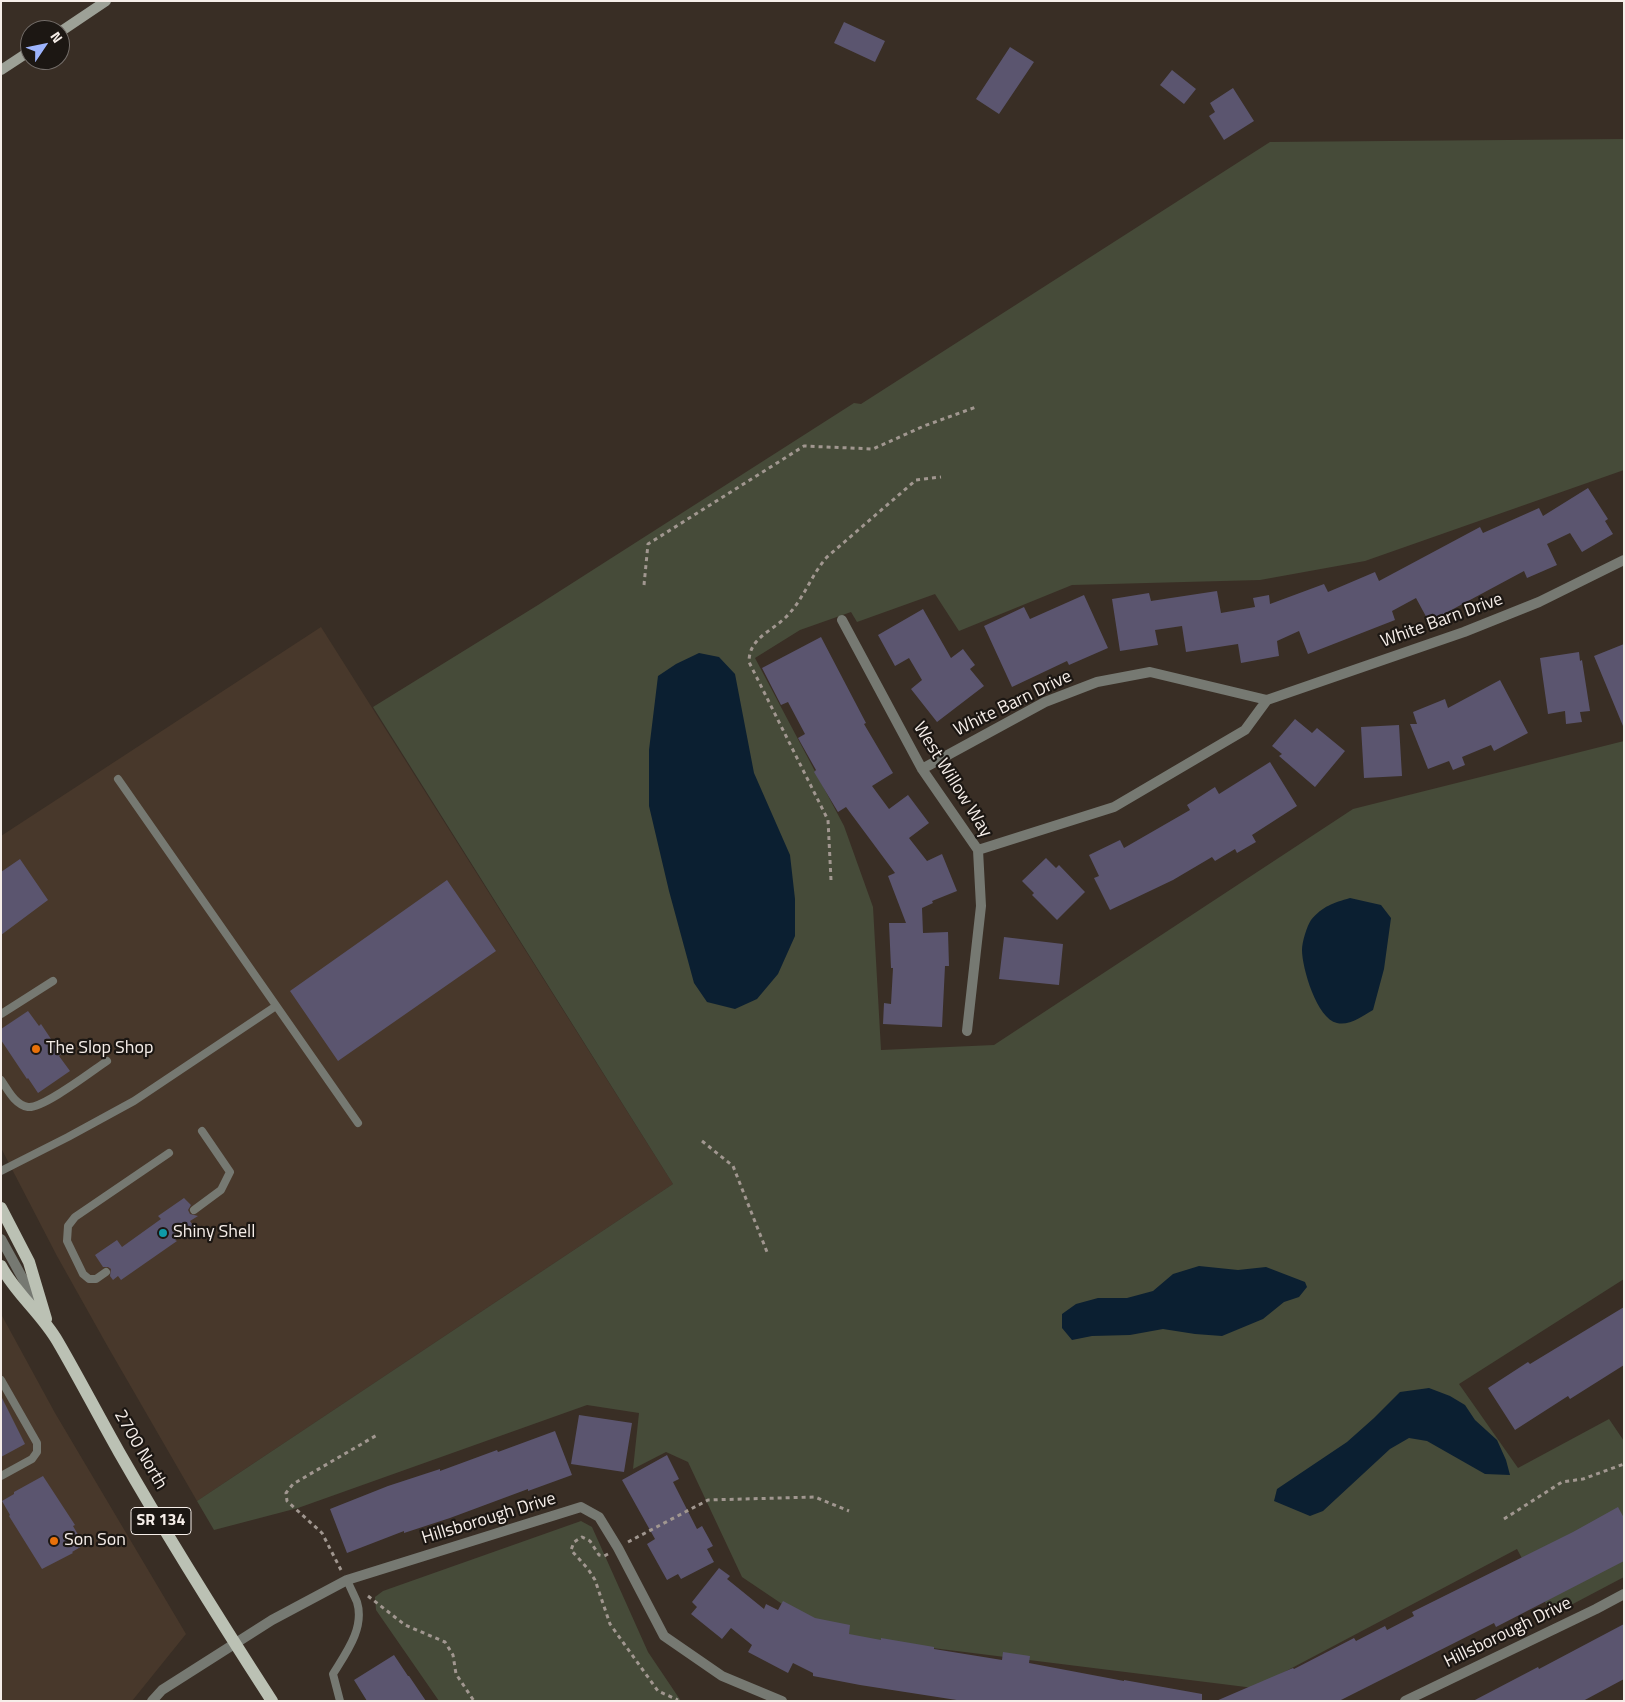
<!DOCTYPE html>
<html>
<head>
<meta charset="utf-8">
<style>
  body { margin:0 }
  #map { position:relative; width:1625px; height:1702px; overflow:hidden; background:#392e25; font-family:"Titillium Web",sans-serif }
  canvas { display:block }
  .frame { position:absolute; inset:0; border:2px solid #f6eee9; pointer-events:none }
  .north { position:absolute; left:20px; top:20px; width:50px; height:50px; box-sizing:border-box; background:#1c1713; border:1px solid #736d69; border-radius:50%; rotate:56deg; font-size:14px; font-weight:700; line-height:20px; text-align:center; color:#f6eee9 }
  .north::after { content:''; display:block; margin:auto; width:18px; height:22px; background:#9db4fd; clip-path:polygon(50% 0,100% 100%,50% 72%,0 100%) }
</style>
</head>
<body>
<div id="map">
<canvas width="1625" height="1702"></canvas>
<div class="frame"></div>
<div class="north">N</div>
</div>
<script>
const c = document.querySelector('canvas').getContext('2d');
c.lineJoin = 'round';
function fill(path, color) { c.fillStyle = color; c.fill(path, 'evenodd'); }
function stroke(path, color, width, dash) { c.strokeStyle = color; c.lineWidth = width; c.lineCap = dash ? 'butt' : 'round'; c.setLineDash(dash || []); c.stroke(path); }
function write(font, color, halo, rows, align = 'center') {
  c.font = font + ' "Titillium Web",sans-serif'; c.lineWidth = 4.5; c.setLineDash([]); c.textBaseline = 'middle'; c.strokeStyle = halo; c.fillStyle = color; for (const [text, x, y, turn = 0] of rows) {
    c.save(); c.translate(x, y); c.rotate((+turn || 0) * Math.PI / 180); c.textAlign = isNaN(turn) ? turn : align; if (halo) c.strokeText(text, 0, 0); c.fillText(text, 0, 0); c.restore();
  }
}
const built = new Path2D(`
  M321 627 673 1184 197 1501 108 1347 57 1256 1 1148V836Z
  M1 1314 55 1413 186 1634 132 1701H1Z`);
const green = new Path2D(`
  M1624 139V470L1365 561 1260 580 1072 585 959 631 935 594 857 622 851 612 800 630 755 658 844 826 873 907 881 1050 994 1045 1353 809 1624 741V1279L1459 1384 1518 1468 1609 1419 1624 1441V1577L1552 1615 1517 1549 1254 1688 828 1635 742 1577 688 1462 666 1452 633 1469 639 1413 587 1405 298 1508 214 1530 197 1501 673 1184 373 707 538 605 854 403 861 404 1270 142Z
  M581 1521 592 1527 648 1652 681 1701H439L376 1610 375 1597 383 1591Z`);
const water = new Path2D(`
  M699 653 719 657 735 674 754 773 790 855 795 899V936L778 974 757 999 735 1009 707 1002 694 983 669 891 649 806V750L658 676 676 664Z
  M1350 898 1381 905 1391 918 1384 969 1373 1010C1363 1016 1349 1026 1337 1023 1317 1019 1302 968 1302 950 1302 942 1307 926 1311 920 1323 906 1333 903 1350 898Z
  M1199 1266 1238 1270 1266 1267 1305 1282 1307 1287 1299 1297 1284 1302 1263 1319 1222 1336 1195 1334 1163 1329 1130 1335 1092 1336 1072 1340 1062 1328V1314L1076 1304 1098 1298H1127L1153 1291 1173 1274Z
  M1429 1388 1450 1396 1465 1405 1475 1420 1497 1440 1506 1460 1510 1475 1485 1474 1427 1441 1409 1438 1390 1449 1323 1511 1310 1516 1274 1501 1277 1489 1347 1442 1374 1418 1400 1392Z`);
const building = new Path2D(`
  M844 22 885 41 875 62 834 43Z
  M1010 47 1034 62 999 114 976 99Z
  M1172 70 1196 89 1184 104 1160 85Z
  M1233 88 1254 121 1224 140 1209 116 1215 112 1210 103Z
  M1588 488 1608 519 1605 521 1613 534 1582 552 1570 533 1547 544 1557 565 1527 578 1524 571 1429 622 1416 598 1392 611 1395 620 1308 654 1299 631 1277 641 1279 656 1241 663 1238 644 1186 652 1182 626 1155 630 1158 645 1120 651 1112 599 1149 593 1151 601 1217 591 1221 613 1255 607 1253 598 1269 595 1270 604 1324 584 1328 592 1375 572 1379 581 1480 527 1483 533 1539 508 1543 516Z
  M1084 595 1108 648 1069 665 1067 661 1012 687 984 626 1024 607 1030 619Z
  M923 609 951 658 963 649 975 665 970 669 984 686 937 722 911 689 922 680 909 658 895 666 878 635Z
  M821 637 866 723 864 724 893 773 872 786 889 809 908 795 929 823 909 838 927 861 942 854 957 891 932 901 933 903 922 908 923 933 948 932 949 966H945L942 1027 883 1024 884 1003 891 1004 893 968H891L889 923H906L888 876 895 873 846 807 838 812 814 772 816 770 798 738 805 734 788 702 781 705 762 668Z
  M1624 644V726H1623L1594 656Z
  M1579 652 1580 661 1582 660 1590 711 1580 712 1582 722 1566 724 1565 711 1548 714 1540 658Z
  M1500 680 1528 733 1494 751 1491 745 1462 757 1465 765 1453 770 1449 761 1428 769 1410 724H1417L1413 712 1445 699 1448 708Z
  M1295 719 1312 733 1317 728 1345 751 1315 787 1279 756 1282 754 1272 746Z
  M1399 725 1402 776 1364 778 1361 727Z
  M1270 762 1297 806 1252 835 1256 842 1237 853 1235 849 1215 861 1212 857 1173 880 1110 910 1094 878 1099 876 1089 855 1120 840 1124 848 1190 810 1187 805 1215 787 1219 794Z
  M1046 858 1056 868 1059 865 1085 892 1057 920 1032 895 1034 893 1022 881Z
  M20 859 48 900 1 935V872Z
  M447 880 496 951 338 1061 290 991Z
  M1004 937 1063 944 1059 985 999 979Z
  M28 1011 39 1026 41 1024 61 1054 59 1056 70 1071 38 1093 28 1078 27 1079 1 1040V1029Z
  M184 1198 191 1205 188 1210 190 1214 198 1216 190 1221 194 1227 175 1240 177 1241 121 1280 118 1276 113 1280 110 1276 111 1269 108 1267H103L95 1255 117 1240 122 1247 161 1219 158 1216Z
  M1624 1307V1365L1570 1399 1568 1396 1515 1430 1488 1388 1528 1362 1530 1364Z
  M1 1396 25 1444 1 1457Z
  M579 1415 632 1423 624 1472 571 1464Z
  M555 1431 572 1475 528 1491V1489L450 1518 404 1533V1531L347 1553 330 1509 388 1486 440 1469V1471L497 1450 498 1452Z
  M667 1455 679 1479 673 1482 697 1529 702 1526 713 1546 707 1549 714 1562 681 1579 678 1574 667 1580 647 1544 655 1539 622 1480Z
  M43 1476 75 1525 73 1526 84 1545 72 1552 73 1553 42 1569 9 1516 10 1515 2 1501 14 1494V1492Z
  M1618 1507 1624 1518V1561L1496 1627 1494 1623 1339 1701H1216L1293 1668 1294 1669 1354 1638 1356 1641 1385 1626 1387 1630 1414 1616 1412 1612 1573 1532Z
  M719 1568 730 1576 727 1579 764 1609 766 1604 778 1610 783 1601 815 1618 850 1625 849 1634 881 1640V1638L934 1647V1649L1002 1660 1003 1652 1030 1656 1029 1663 1124 1681V1680L1202 1694V1701H963L860 1685 813 1676V1673L793 1663 788 1673 748 1652 752 1645 731 1628 722 1639 691 1614 697 1607 692 1602Z
  M1624 1624V1679L1583 1701H1473L1538 1667 1539 1669Z
  M394 1655 408 1676H409L426 1701H367L354 1680Z`);
const path = new Path2D(`
  M644 585 648 544 804 446 873 449 924 426 976 407
  M831 880 828 820 749 662C749 638 771 632 786 617 804 599 811 575 827 557L916 480 941 477
  M702 1141 733 1166 767 1252
  M1504 1519 1562 1482 1583 1479 1624 1464
  M628 1542 708 1500 815 1497 849 1511
  M608 1554 604 1556 599 1555 590 1541 582 1537 574 1542 571 1550 588 1569 595 1580 610 1624 658 1691 678 1700
  M341 1570 322 1533 287 1501 286 1493 293 1484 377 1435
  M368 1596 405 1625 445 1642 453 1655 456 1674 474 1701`);
const lane = new Path2D(`
  M118 779 358 1123
  M1 1014 53 981
  M1 1080C8 1090 15 1105 28 1107 43 1109 92 1071 107 1061
  M1 1171 68 1137 134 1101 276 1006
  M194 1210 221 1190 230 1172 202 1131
  M106 1272 96 1279H89L83 1274 67 1241 68 1226 75 1217 169 1153
  M1 1380 37 1443V1452L32 1459 1 1476
  M340 1701 333 1674C346 1653 365 1628 357 1602 354 1595 350 1587 347 1580`);
const street = new Path2D(`
  M842 620 922 769 978 850 981 906 967 1031
  M922 769 1045 702 1097 682 1150 672 1267 700 1464 632 1539 602 1624 560
  M978 850 1114 807 1245 730 1267 700
  M1 1239 40 1310
  M152 1701 162 1690 272 1620 347 1580 581 1507 599 1517 618 1548 664 1636 722 1676 782 1701
  M1405 1701 1596 1609 1624 1594`);
const secondary = new Path2D(`
  M60 32 106 1
  M1 70 30 51`);
const primary = new Path2D(`
  M1 1208 29 1262 46 1319
  M1 1266C15 1293 42 1314 58 1342 79 1378 98 1415 119 1452 167 1536 219 1619 272 1701`);
const markers = [
  [36,1049,5,"#e8710a"],
  [163,1233,5,"#0f9aa8"],
  [54,1541,5,"#e8710a"]
];
const shields = [
  [161,1521,60]
];
const shieldNames = [
  ["SR 134",161,1521]
];
const streetNames = [
  ["White Barn Drive",1442,621,-20],
  ["White Barn Drive",1013,704,-26],
  ["West Willow Way",952,780,58],
  ["2700 North",140,1450,60],
  ["Hillsborough Drive",489,1519,-17],
  ["Hillsborough Drive",1508,1633,-26]
];
const poiNames = [
  ["The Slop Shop",46,1049],
  ["Shiny Shell",173,1233],
  ["Son Son",64,1541]
];
fill(built, '#48382b');
fill(green, '#464b39');
fill(water, '#0b1f31');
fill(building, '#5b556f');
stroke(path, '#a19790', 3, [4, 4]);
stroke(lane, '#767972', 8);
stroke(street, '#767972', 10);
stroke(secondary, '#9da197', 10);
stroke(primary, '#bbc1b4', 12);
for (const [x, y, r, color] of markers) { const dot = new Path2D(); dot.arc(x, y, r, 0, 2 * Math.PI); c.fillStyle = color; c.fill(dot); stroke(dot, '#1c1713', 2); }
for (const [x, y, w] of shields) { const box = new Path2D(); box.roundRect(x - w / 2, y - 13.5, w, 27, 4); c.fillStyle = '#1c1713'; c.fill(box); stroke(box, '#f6eee9', 1); }
write('bold 16px', '#f6eee9', null, shieldNames);
write('18px', '#f6eee9', '#1c1713', streetNames);
write('18px', '#f6eee9', '#1c1713', poiNames, 'left');
</script>
</body>
</html>
